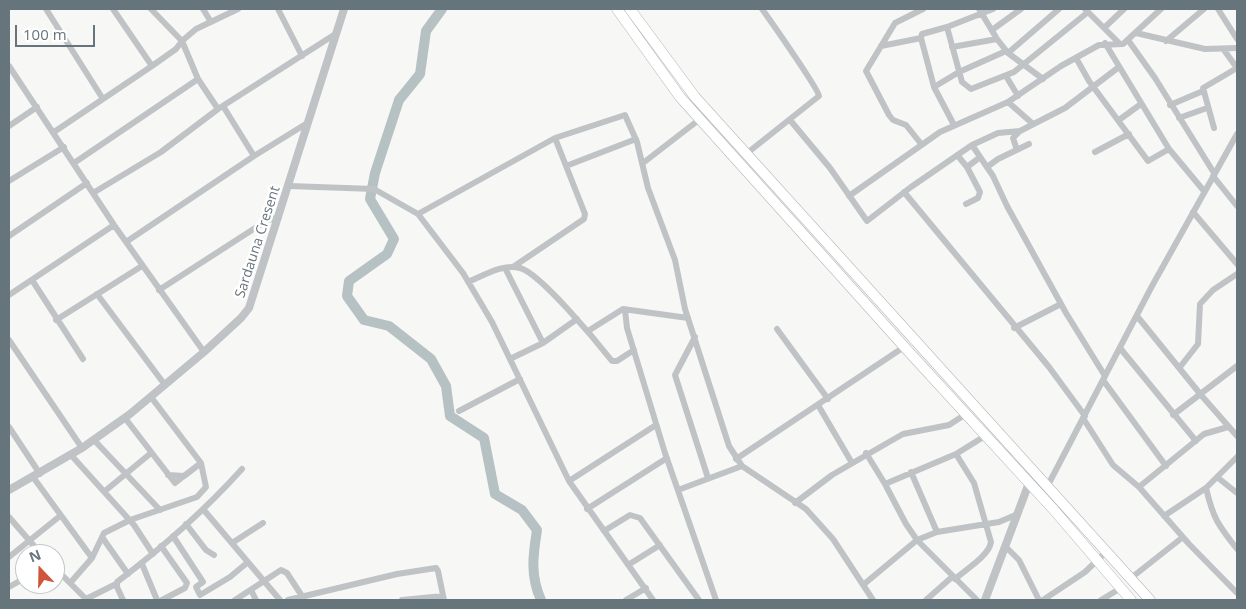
<!DOCTYPE html>
<html>
<head>
<meta charset="utf-8">
<style>
  body { margin:0 }
  #map { position:relative; width:1246px; height:609px; overflow:hidden; background:#f7f7f5; font-family:"Open Sans",sans-serif }
  canvas { display:block }
  .frame { position:absolute; inset:0; border:10px solid #66747c; pointer-events:none }
  .north { position:absolute; left:15px; top:544px; width:50px; height:50px; box-sizing:border-box; background:#fff; border:1px solid #c2c7cb; border-radius:50%; rotate:339deg; font-size:14px; font-weight:700; line-height:20px; text-align:center; color:#66747c }
  .north::after { content:''; display:block; margin:auto; width:18px; height:22px; background:#cf553d; clip-path:polygon(50% 0,100% 100%,50% 72%,0 100%) }
  .scale { position:absolute; left:15px; top:25px; width:80px; height:22px; box-sizing:border-box; border:2px solid #66747c; border-top:0; padding-left:6px; font-size:15px; line-height:18px; white-space:nowrap; color:#66747c; -webkit-text-stroke:4px #fff; paint-order:stroke }
</style>
</head>
<body>
<div id="map">
<canvas width="1246" height="609"></canvas>
<div class="frame"></div>
<div class="north">N</div>
<div class="scale">100 m</div>
</div>
<script>
const c = document.querySelector('canvas').getContext('2d');
c.lineJoin = 'round';
function stroke(path, color, width, dash) { c.strokeStyle = color; c.lineWidth = width; c.lineCap = dash ? 'butt' : 'round'; c.setLineDash(dash || []); c.stroke(path); }
function write(font, color, halo, rows, align = 'center') {
  c.font = font + ' "Open Sans",sans-serif'; c.lineWidth = 5; c.setLineDash([]); c.textBaseline = 'middle'; c.strokeStyle = halo; c.fillStyle = color; for (const [text, x, y, turn = 0] of rows) {
    c.save(); c.translate(x, y); c.rotate((+turn || 0) * Math.PI / 180); c.textAlign = isNaN(turn) ? turn : align; if (halo) c.strokeText(text, 0, 0); c.fillText(text, 0, 0); c.restore();
  }
}
const river = new Path2D(`
  M442 9 426 31 420 74 399 100 375 173 370 199 394 239 387 254 349 281 347 296 364 320 389 326 431 359 446 386 450 416 484 438 495 494 522 510 537 530C533 555 530 576 541 600`);
const minor = new Path2D(`
  M46 9 103 99
  M113 9 152 66
  M151 9 182 41 198 79 218 109
  M203 9 211 22
  M278 9 302 56
  M979 9 997 39 1008 53 1043 79
  M1085 9 1120 44
  M1218 9 1237 39
  M947 27 962 82 971 89 1014 72 1088 12
  M1104 28 1124 9
  M992 30 1021 9
  M1136 33 1205 49 1237 48
  M921 38 934 87 954 125
  M1128 40 1155 78 1214 173
  M1166 41 1204 9
  M1105 43 1169 149 1204 191
  M881 46 921 38 922 34 947 27 993 9
  M952 47 997 39
  M1224 50 1237 68
  M1008 53 1059 9
  M1076 58 1089 81 1148 161 1169 149
  M9 66 114 225 204 352
  M1006 76 1018 96
  M934 87 959 72 1006 51
  M1008 102 1033 124
  M1170 105 1203 91
  M223 106 254 156
  M1179 118 1207 108
  M790 120 830 168 867 221 911 187 972 145 998 133 1020 131
  M1119 120 1141 104
  M9 126 37 107
  M1214 128 1203 88 1237 68
  M54 132 152 66 176 49 182 41 196 29 238 9
  M922 145 906 125 893 120 889 115 866 71 895 23 923 9
  M972 145 993 176 1007 206 1066 313 1105 376
  M1017 150 1013 138 1020 131 1065 108 1119 67
  M1095 152 1129 134
  M746 154 819 96C819 90 770 20 762 9
  M958 156 967 167 980 192 978 198 966 204
  M74 163 198 79
  M643 163 700 119
  M566 166 636 139
  M967 167 979 158
  M987 167 998 159 1029 144
  M1213 176 1237 206
  M9 181 64 147
  M289 186 374 189 418 214 463 273 492 322 569 481 653 600
  M904 192 1049 367 1085 416
  M93 193 161 152 218 109 337 33
  M849 196 940 132 1008 102 1061 66 1099 45 1123 44 1161 9
  M1193 212 1237 264
  M418 214 555 138 625 115 637 142 648 188 675 260 685 309 729 446 742 466 806 509 833 539 873 600
  M9 236 87 183
  M126 242 254 156 309 122
  M513 267 584 219 585 214 555 138
  M505 268 543 343
  M32 280 83 359
  M468 282C483 276 503 263 520 268 540 273 597 342 612 361H617L634 350
  M159 290 266 221 279 217
  M97 294 165 385
  M9 295 114 225
  M625 310 627 328 665 453 716 600
  M1137 316 1201 395 1237 436
  M56 320 142 266
  M1014 328 1061 304
  M777 329 828 399
  M588 331 623 309 688 318
  M695 337 675 375 708 478
  M9 340 82 448
  M1120 348 1196 441
  M512 358 543 343 577 319
  M1180 367 1198 344 1200 304 1213 290 1237 274
  M1103 380 1166 466
  M818 405 852 463
  M459 411 520 379
  M1173 415 1237 366
  M125 418 175 483 184 476
  M1083 418 1113 465 1139 487 1189 544 1237 593
  M9 427 40 474
  M94 440 160 510
  M866 453 885 484
  M71 455 134 525 153 554
  M736 459 904 347
  M911 472 937 532
  M168 475 184 476 201 463
  M33 477 92 558
  M1217 477 1237 493
  M569 481 656 425
  M1047 487 1152 286 1237 134
  M1139 487 1204 434 1228 427
  M1206 488C1213 518 1218 525 1237 549
  M678 490 742 466
  M105 491 151 453
  M795 503 832 475 889 442 903 434 949 425 966 414
  M203 509 280 600
  M587 509 667 458
  M1164 516 1206 488 1237 457
  M9 517 41 554
  M186 524 206 550 214 555
  M604 531 630 515 640 518 699 600
  M173 536 203 582 196 587 200 595 230 577 248 562
  M102 537 128 574
  M232 543 263 523
  M161 546 187 583 185 588 162 600
  M1006 547 1019 560 1039 600
  M9 557 60 516
  M142 564 157 600
  M628 565 660 545
  M55 568 87 600
  M1131 578 1183 537
  M955 579C965 570 989 556 991 542L974 483 956 454
  M71 582 92 558 104 533 130 520 197 497 206 487 201 463 151 397
  M863 585 917 540 937 532 999 522 1018 514
  M9 587 25 578
  M251 590 256 600
  M86 599 116 584
  M123 600 117 587V582C162 548 205 510 242 469
  M235 600 281 570 287 573 302 596
  M288 600 397 574 436 568 438 571 444 600
  M402 600 443 596
  M626 600 646 588
  M926 600 952 577
  M977 600 917 540 906 524 885 484 956 454 985 436
  M1043 600 1085 572 1107 551
  M1101 600 1121 588`);
const tertiary = new Path2D(`
  M9 490 82 448 130 414 204 352 241 318 249 308 344 9
  M985 600 1029 483`);
const primary = new Path2D(`
  M617 9 680 97 909 352 1054 510 1131 600
  M630 9 695 97 1150 600`);
const streetNames = [
  ["Sardauna Cresent",258,242,-72]
];
stroke(river, '#b6c1c4', 10);
stroke(primary, '#b3b7ba', 11);
stroke(minor, '#bfc3c6', 6);
stroke(tertiary, '#bfc3c6', 8);
stroke(primary, '#fff', 10);
write('14px', '#66747c', '#fff', streetNames);
</script>
</body>
</html>
